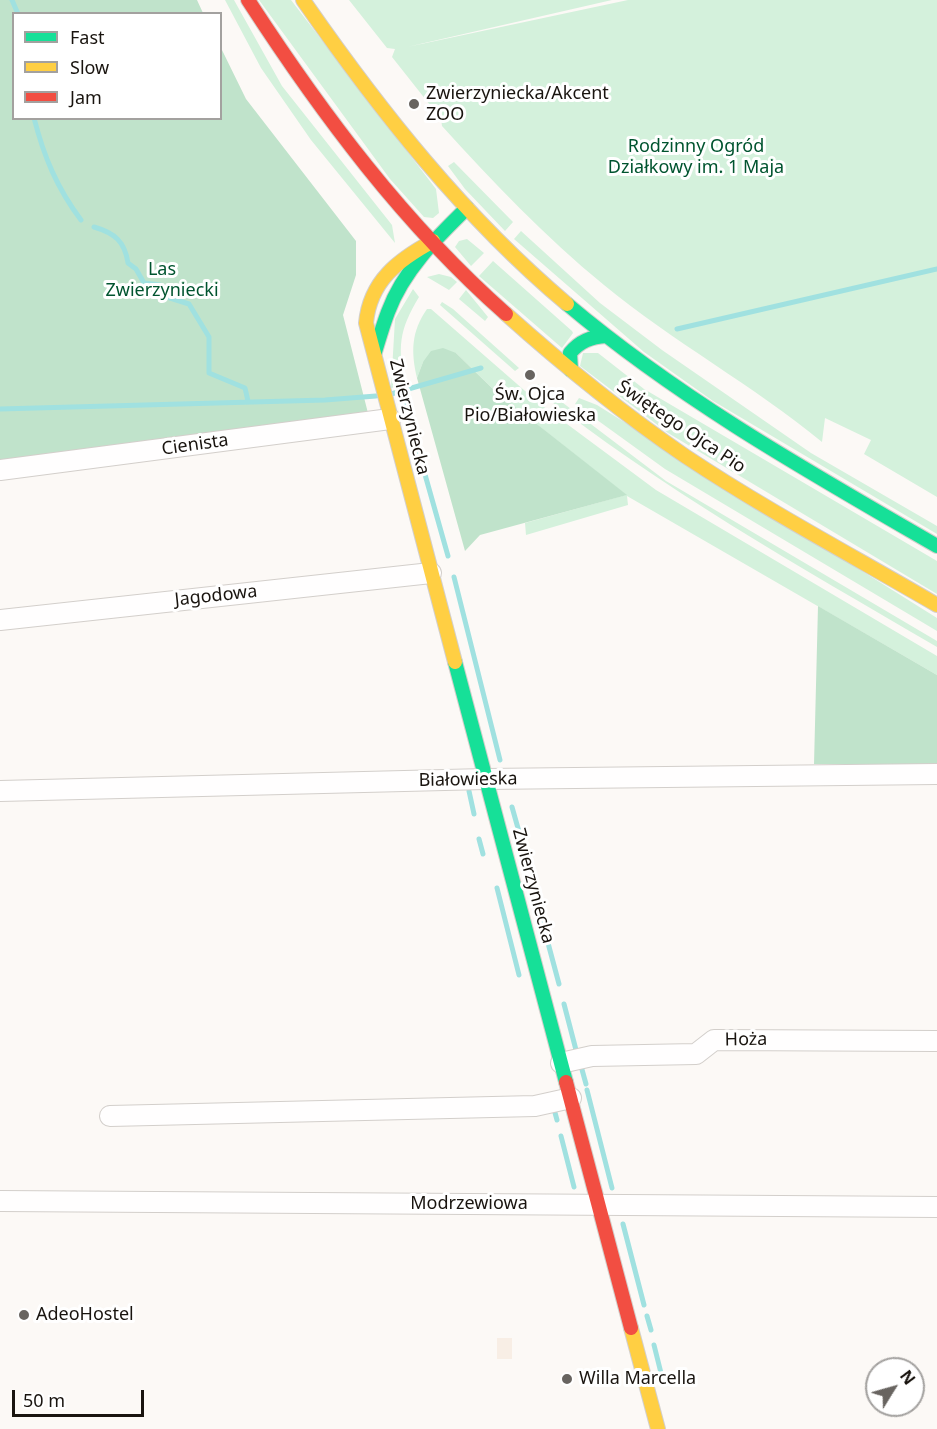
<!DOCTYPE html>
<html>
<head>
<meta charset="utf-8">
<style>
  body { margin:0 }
  #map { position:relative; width:937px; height:1429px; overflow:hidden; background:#fcf9f6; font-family:"Noto Sans",sans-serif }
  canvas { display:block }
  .legend { position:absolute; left:12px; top:12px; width:210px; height:108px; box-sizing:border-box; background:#fff; border:2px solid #a3a19f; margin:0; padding:8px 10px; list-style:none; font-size:18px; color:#19140f }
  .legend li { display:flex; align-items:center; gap:12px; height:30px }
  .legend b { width:30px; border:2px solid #a3a19f }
  .north { position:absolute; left:865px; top:1357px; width:60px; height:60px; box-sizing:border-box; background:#fff; border:2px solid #a3a19f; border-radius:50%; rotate:53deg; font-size:16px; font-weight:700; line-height:24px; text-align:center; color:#19140f }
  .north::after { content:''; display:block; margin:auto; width:21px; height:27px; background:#686460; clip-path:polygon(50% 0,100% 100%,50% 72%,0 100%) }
  .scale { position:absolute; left:12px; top:1390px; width:132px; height:27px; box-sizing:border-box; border:3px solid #19140f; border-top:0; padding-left:8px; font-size:18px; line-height:21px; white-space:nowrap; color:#19140f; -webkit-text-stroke:4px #fff; paint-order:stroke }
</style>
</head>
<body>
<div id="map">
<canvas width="937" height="1429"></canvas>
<ul class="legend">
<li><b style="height:8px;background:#16e098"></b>Fast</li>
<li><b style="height:8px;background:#ffcf43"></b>Slow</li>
<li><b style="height:8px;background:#f24e42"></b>Jam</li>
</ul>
<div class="north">N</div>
<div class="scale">50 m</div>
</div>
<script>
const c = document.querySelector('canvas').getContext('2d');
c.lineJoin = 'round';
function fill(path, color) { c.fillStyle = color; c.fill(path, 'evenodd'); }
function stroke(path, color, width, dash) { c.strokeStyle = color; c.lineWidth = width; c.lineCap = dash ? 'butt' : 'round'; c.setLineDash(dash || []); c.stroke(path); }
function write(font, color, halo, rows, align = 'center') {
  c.font = font + ' "Noto Sans",sans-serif'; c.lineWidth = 6; c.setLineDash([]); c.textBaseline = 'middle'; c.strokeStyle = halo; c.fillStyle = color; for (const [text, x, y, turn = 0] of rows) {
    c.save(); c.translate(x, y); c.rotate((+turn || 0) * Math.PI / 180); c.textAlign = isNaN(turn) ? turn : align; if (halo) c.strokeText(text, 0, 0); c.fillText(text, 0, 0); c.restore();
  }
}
const built = new Path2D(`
  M497 1338H512V1359H497Z`);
const green = new Path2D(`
  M225 0H234L282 86 392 225 395 243 311 140 261 68Z
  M259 0H291L436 189 439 213 433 218 424 217 390 179Z
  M349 0H612L407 47 628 0H937V497L864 454 871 440 825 418 822 442C753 385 673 342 604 285 545 237 493 182 442 126L441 119 392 57 395 49 387 48Z
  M454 162 513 222 505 231 465 189 448 166Z
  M521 231 600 303 662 350 811 453 937 526V534L713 401 644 352 514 239Z
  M467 239 484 253 471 266 455 247 459 241Z
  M493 261 572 331 573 333 562 348 479 276Z
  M439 274 451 277 457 282 449 290 427 277Z
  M413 289 419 297C399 330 397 348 406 385L391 388 395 319Z
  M466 290 488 317 485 321 459 299Z
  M442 302 453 309 519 368 515 371 440 305Z
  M427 309H431L540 404 656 490 937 656V675L627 496 628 505 526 535 525 523 626 495 495 391 456 353 423 362 417 378C411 352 411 332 427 309Z
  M583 353H598L644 389 937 561V594L668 433 580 366Z
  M538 384 666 481 937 641V647C797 565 661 489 534 388Z
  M579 398 597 405 937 618V631L665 469 575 404Z`);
const forest = new Path2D(`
  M0 0H197L203 13 14 14V118H220L221 48 246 99 356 241V275L343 315 369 417 0 465Z
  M443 348 456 353 495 391 627 495 480 535 465 551 417 378 423 362 431 351Z
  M818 606 937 675V764H814Z`);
const stream = new Path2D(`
  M12 0 18 14
  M34 118C44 157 57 188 81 220
  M94 227C115 233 125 242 128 263L136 269 144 283 160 285 170 298 189 304 209 337V373L245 388 248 401
  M677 329 937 269
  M402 393 448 556
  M391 394 481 368
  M0 409 325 400 376 396
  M454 577 500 760
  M469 791 474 814
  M512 807 527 860
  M479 839 483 854
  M532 880 543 927
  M497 888 519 975
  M548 943 559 984
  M564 1004 576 1050
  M581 1066 586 1084
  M587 1090 612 1188
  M554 1109 557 1120
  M561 1136 574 1187
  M623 1224 644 1305
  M647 1316 651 1330
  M654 1345 662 1377`);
const street = new Path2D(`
  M0 470 390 419
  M0 620 431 573
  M0 791 485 779 937 774
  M561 1063 592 1056 696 1054 714 1040 937 1041
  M110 1116 535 1106 571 1098
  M0 1201 937 1207`);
const fast = new Path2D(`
  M567 304C681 400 809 472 937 546
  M375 352C379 339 383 325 388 312 403 271 437 237 467 208
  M571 370 570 353C580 341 591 337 606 336
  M455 662 566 1082`);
const slow = new Path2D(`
  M303 0C380 111 464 217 567 304
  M433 241C398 260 370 281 366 323L455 662
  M506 314C563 365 622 413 685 456 766 510 853 556 937 605
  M631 1328 658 1429`);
const jam = new Path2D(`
  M248 0C322 114 404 224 506 314
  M566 1082 631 1328`);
const markers = [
  [414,104,6,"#686460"],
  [530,375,6,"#686460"],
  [24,1315,6,"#686460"],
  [567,1379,6,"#686460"]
];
const poiNames = [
  ["Zwierzyniecka/Akcent",426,94],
  ["ZOO",426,115],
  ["Św. Ojca",530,395,"center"],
  ["Pio/Białowieska",530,416,"center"],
  ["AdeoHostel",36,1315],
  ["Willa Marcella",579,1379]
];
const parkNames = [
  ["Rodzinny Ogród",696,147],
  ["Działkowy im. 1 Maja",696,168],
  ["Las",162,270],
  ["Zwierzyniecki",162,291]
];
const streetNames = [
  ["Zwierzyniecka",409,417,76],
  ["Świętego Ojca Pio",681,427,34],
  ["Cienista",195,445,-8],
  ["Jagodowa",216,596,-6],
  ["Białowieska",468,780,-1],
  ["Zwierzyniecka",533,886,75],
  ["Hoża",746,1040,-1],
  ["Modrzewiowa",469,1204]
];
fill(built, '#f8eee5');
fill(green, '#d4f1dc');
fill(forest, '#c0e3cb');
stroke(stream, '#a0e1e0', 5);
stroke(street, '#d3cfcb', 22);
stroke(fast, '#d3cfcb', 16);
stroke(slow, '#d3cfcb', 16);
stroke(jam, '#d3cfcb', 16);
stroke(street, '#fffefe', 20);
stroke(fast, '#16e098', 14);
stroke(slow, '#ffcf43', 14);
stroke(jam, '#f24e42', 14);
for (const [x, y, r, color] of markers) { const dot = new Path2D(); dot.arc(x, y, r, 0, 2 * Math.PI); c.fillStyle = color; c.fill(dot); stroke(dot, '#fff', 2); }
write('18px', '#19140f', '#fff', poiNames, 'left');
write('18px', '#00542f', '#fff', parkNames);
write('18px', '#19140f', '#fff', streetNames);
</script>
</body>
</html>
